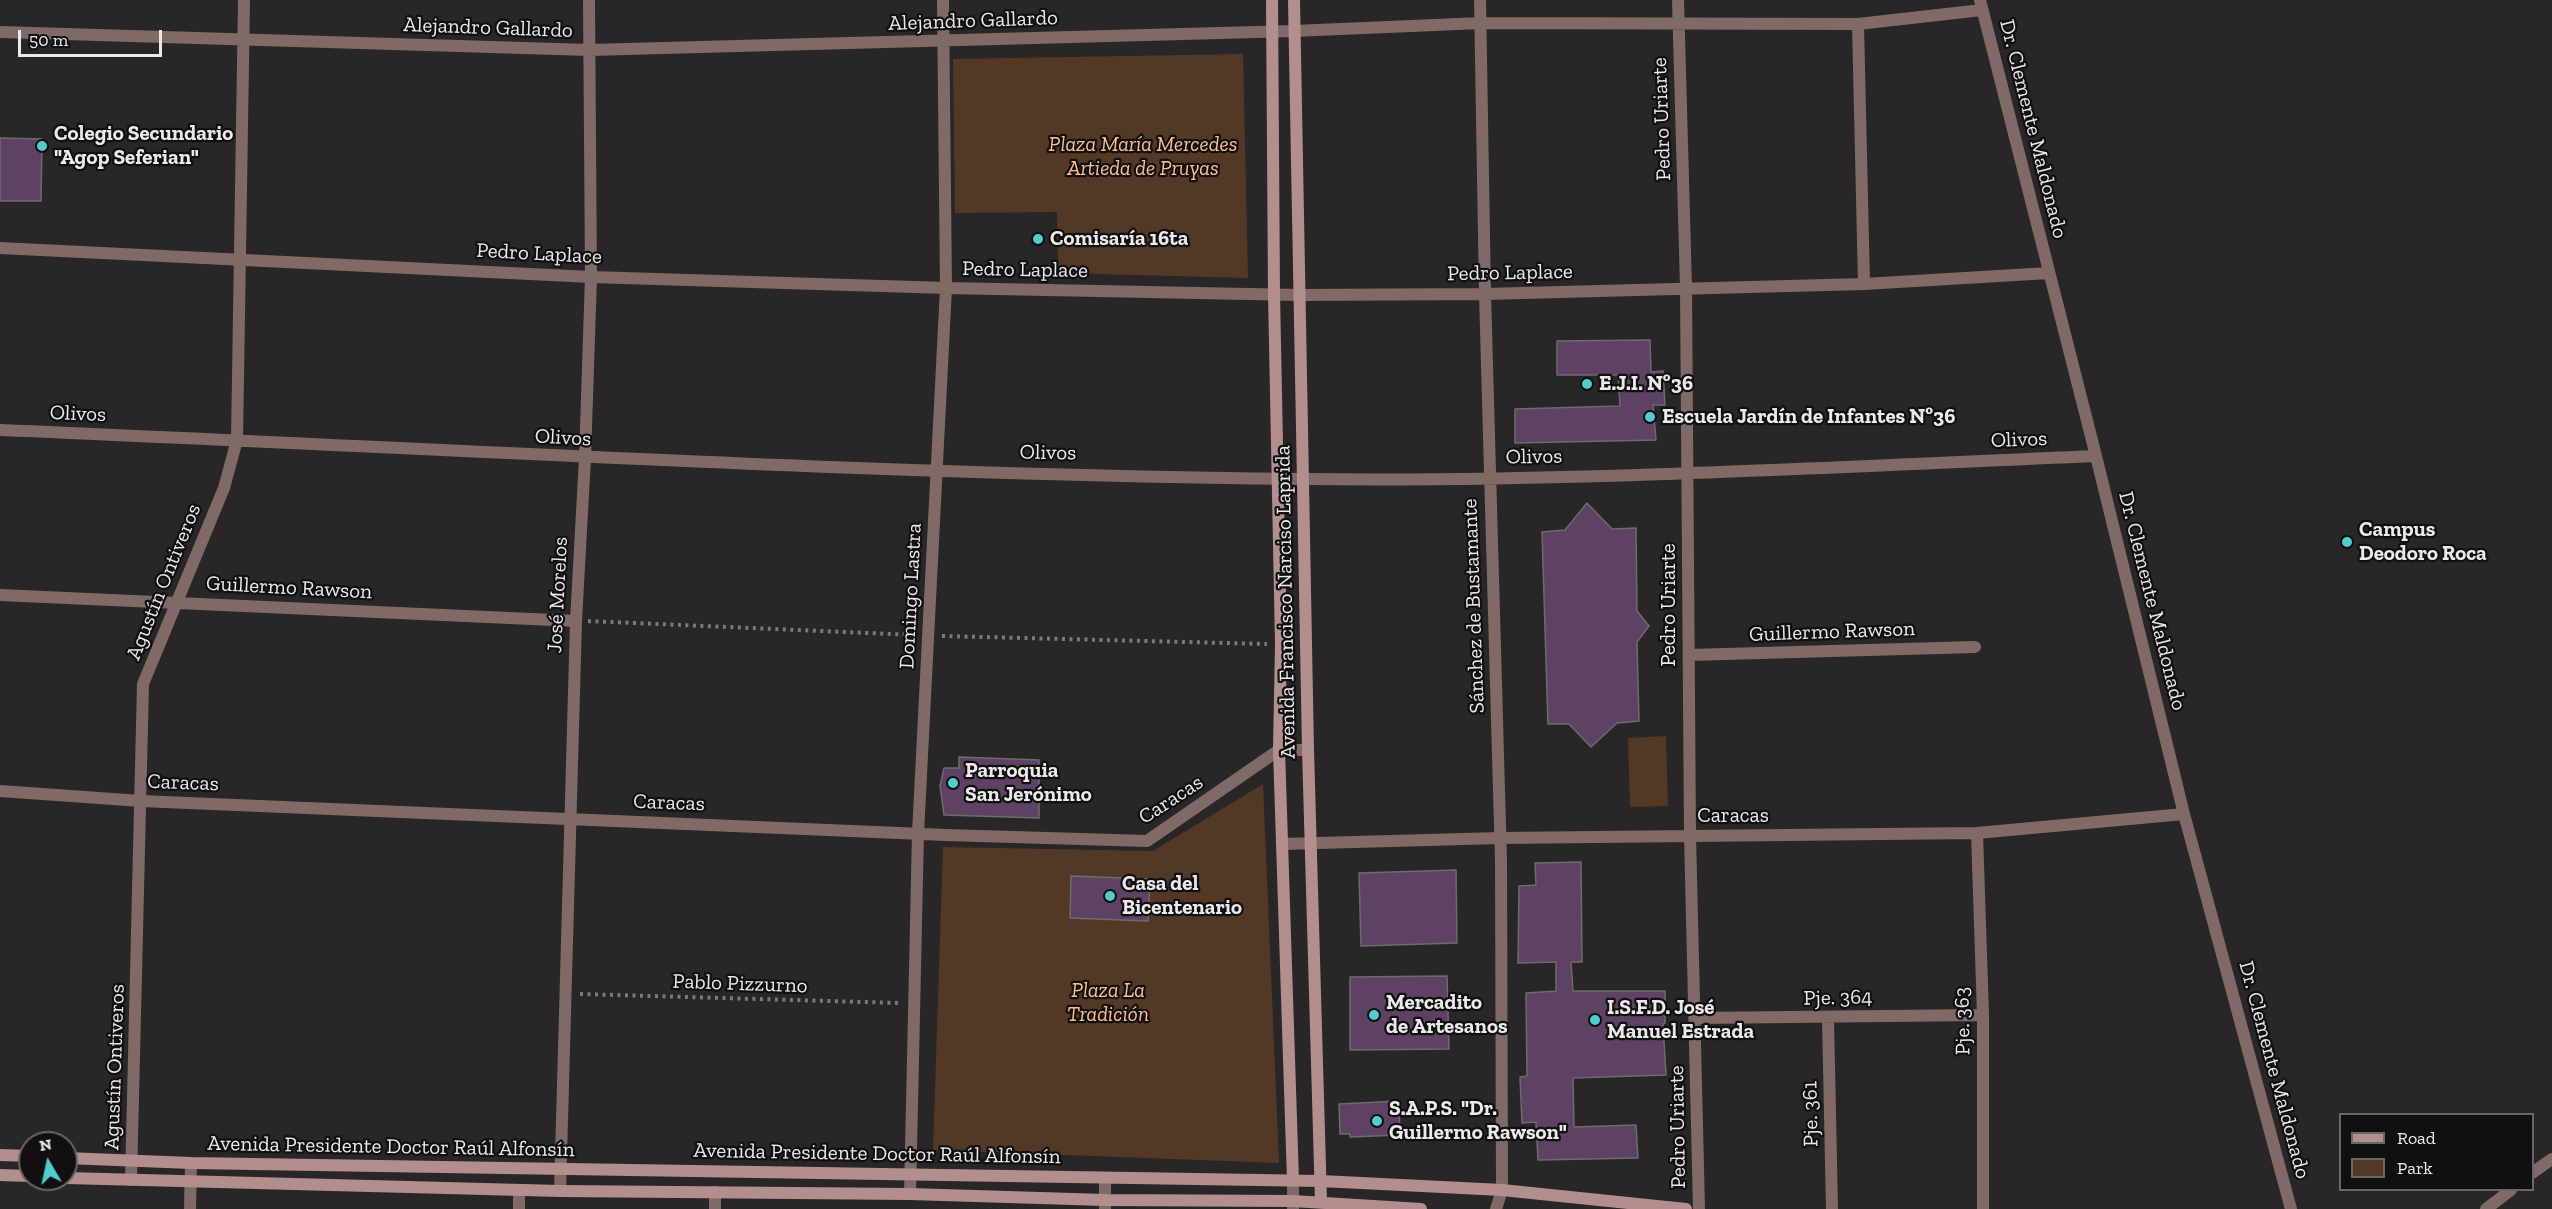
<!DOCTYPE html>
<html>
<head>
<meta charset="utf-8">
<style>
  body { margin:0 }
  #map { position:relative; width:2552px; height:1209px; overflow:hidden; background:#292627; font-family:"Zilla Slab",serif }
  canvas { display:block }
  .legend { position:absolute; left:2339px; top:1113px; width:195px; height:78px; box-sizing:border-box; background:#110f10; border:2px solid #686667; margin:0; padding:8px 10px; list-style:none; font-size:18px; color:#ebe9ea }
  .legend li { display:flex; align-items:center; gap:12px; height:30px }
  .legend b { width:30px; border:2px solid #686667 }
  .north { position:absolute; left:18px; top:1131px; width:60px; height:60px; box-sizing:border-box; background:#110f10; border:2px solid #686667; border-radius:50%; rotate:351deg; font-size:16px; font-weight:700; line-height:24px; text-align:center; color:#ebe9ea }
  .north::after { content:''; display:block; margin:auto; width:21px; height:27px; background:#52cdcf; clip-path:polygon(50% 0,100% 100%,50% 72%,0 100%) }
  .scale { position:absolute; left:18px; top:30px; width:144px; height:27px; box-sizing:border-box; border:3px solid #ebe9ea; border-top:0; padding-left:8px; font-size:18px; line-height:21px; white-space:nowrap; color:#ebe9ea; -webkit-text-stroke:4px #110f10; paint-order:stroke }
</style>
</head>
<body>
<div id="map">
<canvas width="2552" height="1209"></canvas>
<ul class="legend">
<li><b style="height:8px;background:#b28f8d"></b>Road</li>
<li><b style="height:16px;background:#543826"></b>Park</li>
</ul>
<div class="north">N</div>
<div class="scale">50 m</div>
</div>
<script>
const c = document.querySelector('canvas').getContext('2d');
c.lineJoin = 'round';
function fill(path, color) { c.fillStyle = color; c.fill(path, 'evenodd'); }
function stroke(path, color, width, dash) { c.strokeStyle = color; c.lineWidth = width; c.lineCap = dash ? 'butt' : 'round'; c.setLineDash(dash || []); c.stroke(path); }
function write(font, color, halo, rows, align = 'center') {
  c.font = font + ' "Zilla Slab",serif'; c.lineWidth = 4.5; c.setLineDash([]); c.textBaseline = 'middle'; c.strokeStyle = halo; c.fillStyle = color; for (const [text, x, y, turn = 0] of rows) {
    c.save(); c.translate(x, y); c.rotate((+turn || 0) * Math.PI / 180); c.textAlign = isNaN(turn) ? turn : align; if (halo) c.strokeText(text, 0, 0); c.fillText(text, 0, 0); c.restore();
  }
}
const green = new Path2D(`
  M1243 54 1248 278 1058 273 1057 212 955 213 953 59Z
  M1666 736 1668 806 1630 807 1628 738Z
  M1263 784 1279 1163 933 1150 943 847 1153 851Z`);
const building = new Path2D(`
  M0 138 42 139 41 201H0Z
  M1650 340 1651 372 1663 371 1665 405H1653L1656 440 1515 443V409L1620 406 1618 375H1557V341Z
  M1587 503 1612 529 1636 528 1637 611 1649 626 1637 642 1639 721 1617 723 1591 747 1569 724H1548L1542 532 1565 530Z
  M959 757 1039 760V818L944 815 940 786 944 768H959Z
  M1581 862 1582 962H1571L1573 991H1665V1023L1663 1024 1666 1075 1573 1078 1574 1127 1636 1125 1638 1158 1538 1160 1536 1122 1522 1123 1520 1077 1527 1076 1526 993 1556 991V962L1518 963 1519 886 1536 885 1535 863Z
  M1456 870 1457 943 1361 946 1359 873Z
  M1071 876 1150 879 1148 921 1070 918Z
  M1447 976 1449 1049 1350 1050V977Z
  M1399 1101 1400 1135 1350 1137V1134H1340L1339 1104Z`);
const path = new Path2D(`
  M588 621 914 635
  M942 636 1267 644
  M580 994 900 1003`);
const minor = new Path2D(`
  M1480 0 1485 294 1501 861 1502 1190 1496 1209
  M1678 0 1686 287 1690 835 1699 1209
  M1980 0 2096 456 2184 814 2291 1209
  M1858 24 1864 284
  M0 32 589 50 1294 31 1481 23 1858 24 1982 10
  M0 248 591 277 946 288 1299 295 1485 294 1864 284 2049 273
  M0 430C435 448 870 475 1306 479 1570 482 1833 467 2096 456
  M0 595 576 621
  M1689 655 1975 647
  M0 791 141 801 946 835 1147 841 1279 750H1308
  M1977 833 1983 1015V1209
  M1282 844 1500 838 1977 833 2184 814
  M1695 1018 1983 1015
  M1828 1018 1832 1209
  M1105 1178V1209
  M131 1180 143 684 224 488 237 440 244 0
  M560 1191 576 621 585 458 591 277 589 0
  M910 1194 918 833 946 288 943 0
  M519 1209V1190
  M715 1209V1192`);
const tertiary = new Path2D(`
  M2532 1173 2552 1159
  M1293 1181V1209
  M190 1209 191 1163
  M2486 1209 2511 1190`);
const secondary = new Path2D(`
  M1272 0 1274 294 1281 644 1279 750 1293 1181
  M1294 0 1308 750 1321 1202
  M0 1155 30 1156
  M66 1158 191 1163 1321 1181 1502 1190 1686 1209
  M0 1175 30 1176
  M66 1178 560 1191 910 1194 1105 1200 1293 1201 1421 1209`);
const markers = [
  [42,146,6,"#52cdcf"],
  [1038,239,6,"#52cdcf"],
  [1587,384,6,"#52cdcf"],
  [1650,417,6,"#52cdcf"],
  [2347,542,6,"#52cdcf"],
  [953,783,6,"#52cdcf"],
  [1110,896,6,"#52cdcf"],
  [1374,1015,6,"#52cdcf"],
  [1595,1020,6,"#52cdcf"],
  [1377,1121,6,"#52cdcf"]
];
const streetNames = [
  ["Alejandro Gallardo",973,21,-2],
  ["Alejandro Gallardo",488,28,2],
  ["Pedro Uriarte",1662,119,-92],
  ["Dr. Clemente Maldonado",2033,129,76],
  ["Pedro Laplace",539,254,3],
  ["Pedro Laplace",1025,270,1],
  ["Pedro Laplace",1510,273,-1],
  ["Olivos",78,414,2],
  ["Olivos",563,438,3],
  ["Olivos",2019,440,-2],
  ["Olivos",1048,453,1],
  ["Olivos",1534,457,-1],
  ["Agustín Ontiveros",164,582,-68],
  ["Guillermo Rawson",289,588,3],
  ["José Morelos",558,595,-87],
  ["Domingo Lastra",911,596,-87],
  ["Dr. Clemente Maldonado",2152,601,76],
  ["Avenida Francisco Narciso Laprida",1286,602,-91],
  ["Pedro Uriarte",1669,605,-90],
  ["Sánchez de Bustamante",1474,606,-92],
  ["Guillermo Rawson",1832,632,-2],
  ["Caracas",183,783,2],
  ["Caracas",1171,800,-33],
  ["Caracas",669,803,2],
  ["Caracas",1733,816],
  ["Pablo Pizzurno",740,984,2],
  ["Pje. 364",1838,998,-1],
  ["Pje. 363",1963,1021,-91],
  ["Agustín Ontiveros",115,1067,-88],
  ["Dr. Clemente Maldonado",2274,1070,75],
  ["Pje. 361",1811,1114,-91],
  ["Pedro Uriarte",1678,1127,-91],
  ["Avenida Presidente Doctor Raúl Alfonsín",391,1147,1],
  ["Avenida Presidente Doctor Raúl Alfonsín",877,1154,1]
];
const poiNames = [
  ["Colegio Secundario",54,134],
  ["\"Agop Seferian\"",54,158],
  ["Comisaría 16ta",1050,239],
  ["E.J.I. Nº36",1599,384],
  ["Escuela Jardín de Infantes Nº36",1662,417],
  ["Campus",2359,530],
  ["Deodoro Roca",2359,554],
  ["Parroquia",965,771],
  ["San Jerónimo",965,795],
  ["Casa del",1122,884],
  ["Bicentenario",1122,908],
  ["Mercadito",1386,1003],
  ["de Artesanos",1386,1027],
  ["I.S.F.D. José",1607,1008],
  ["Manuel Estrada",1607,1032],
  ["S.A.P.S. \"Dr.",1389,1109],
  ["Guillermo Rawson\"",1389,1133]
];
const parkNames = [
  ["Plaza María Mercedes",1143,145],
  ["Artieda de Pruyas",1143,169],
  ["Plaza La",1108,991],
  ["Tradición",1108,1015]
];
fill(green, '#543826');
fill(building, '#5d4263');
stroke(building, '#6e6b6e', 1.5);
stroke(path, '#7c797a', 4, [3, 4.5]);
stroke(minor, '#806a68', 12);
stroke(tertiary, '#806a68', 12);
stroke(secondary, '#b28f8d', 12);
for (const [x, y, r, color] of markers) { const dot = new Path2D(); dot.arc(x, y, r, 0, 2 * Math.PI); c.fillStyle = color; c.fill(dot); stroke(dot, '#110f10', 2); }
write('21px', '#ebe9ea', '#110f10', streetNames);
write('bold 21px', '#ebe9ea', '#110f10', poiNames, 'left');
write('italic 21px', '#febe94', '#110f10', parkNames);
</script>
</body>
</html>
